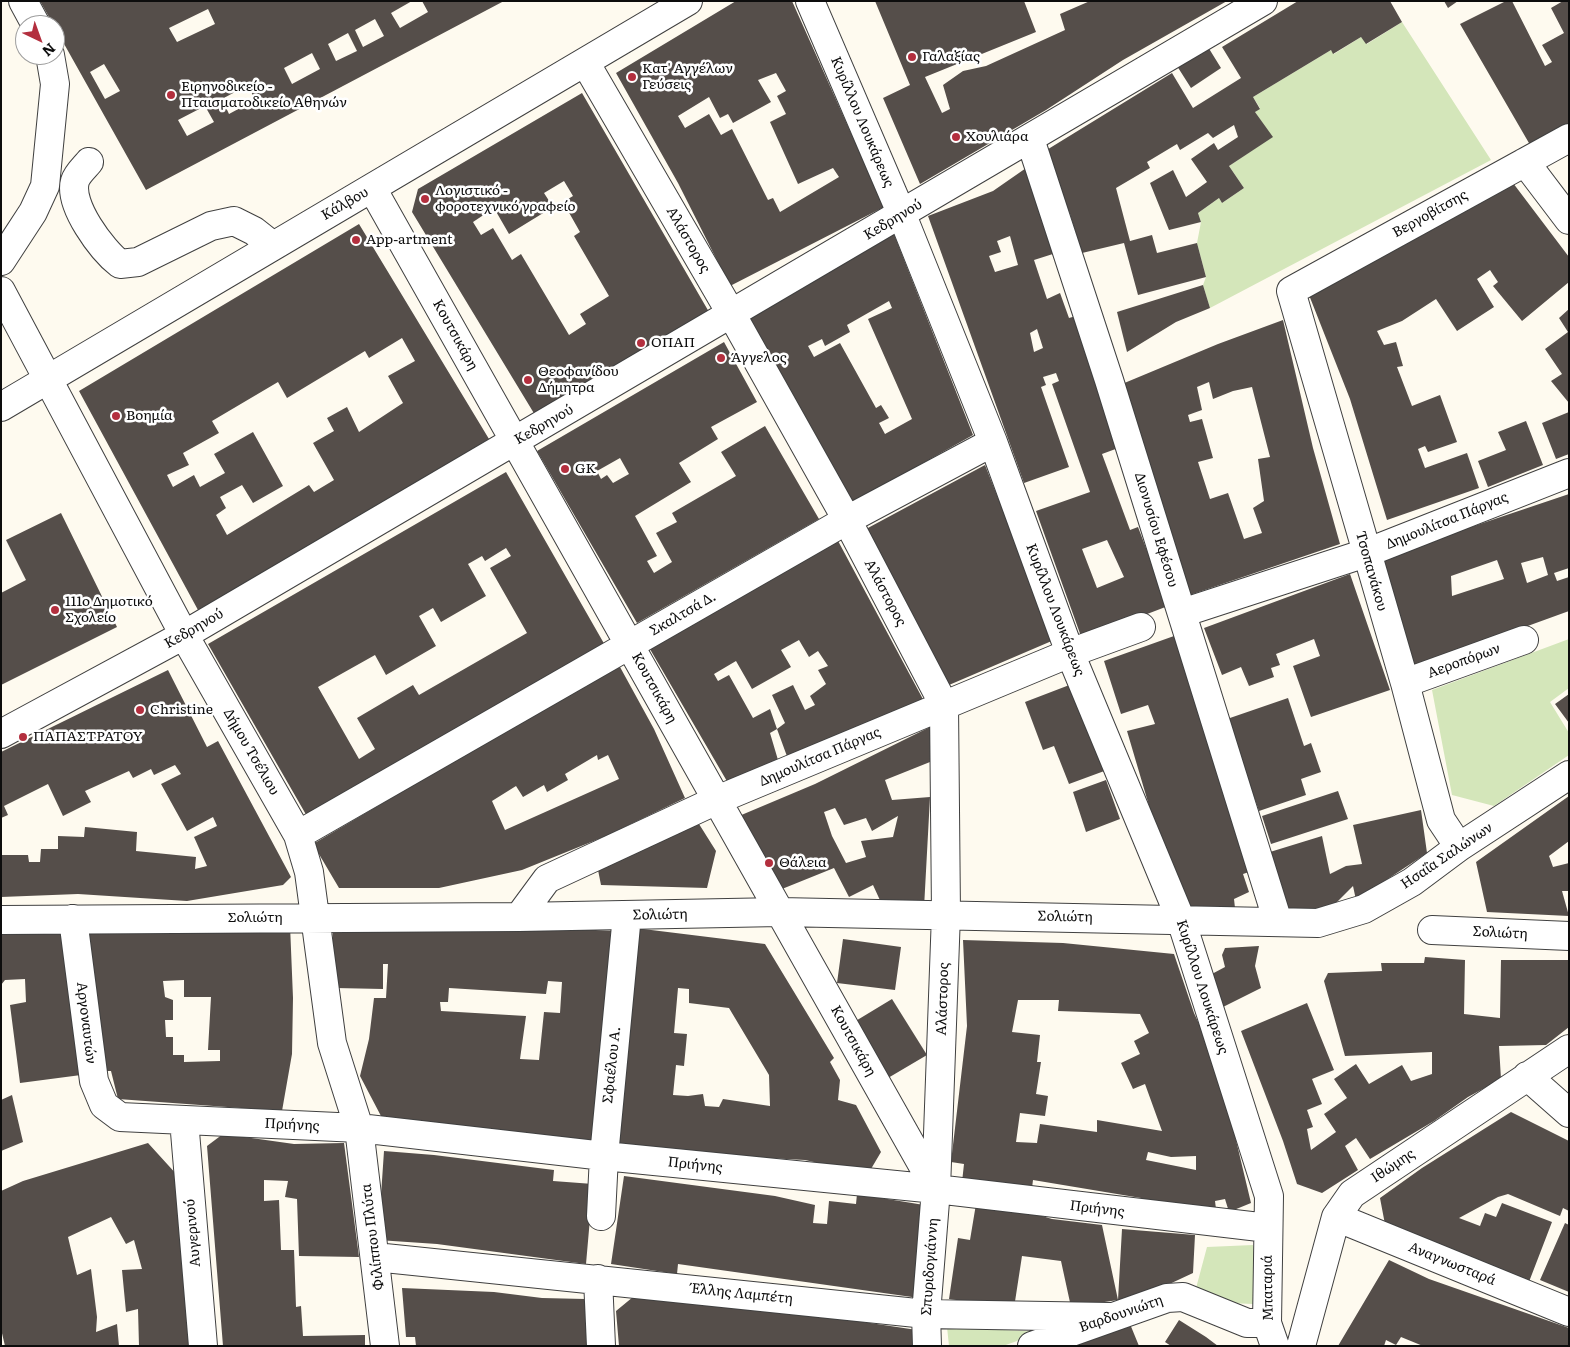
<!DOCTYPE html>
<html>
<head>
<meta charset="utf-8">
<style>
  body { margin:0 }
  #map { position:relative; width:1570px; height:1347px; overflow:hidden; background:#fefaef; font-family:Literata,serif }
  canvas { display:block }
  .frame { position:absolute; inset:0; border:2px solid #0d0d0d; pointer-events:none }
  .north { position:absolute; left:15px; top:15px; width:50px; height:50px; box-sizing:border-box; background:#fff; border:1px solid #9e9e9e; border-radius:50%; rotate:138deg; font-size:14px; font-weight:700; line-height:20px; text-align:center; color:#0d0d0d }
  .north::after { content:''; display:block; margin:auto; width:18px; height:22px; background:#b32f3e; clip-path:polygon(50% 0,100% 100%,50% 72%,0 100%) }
</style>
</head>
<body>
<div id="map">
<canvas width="1570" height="1347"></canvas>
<div class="frame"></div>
<div class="north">N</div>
</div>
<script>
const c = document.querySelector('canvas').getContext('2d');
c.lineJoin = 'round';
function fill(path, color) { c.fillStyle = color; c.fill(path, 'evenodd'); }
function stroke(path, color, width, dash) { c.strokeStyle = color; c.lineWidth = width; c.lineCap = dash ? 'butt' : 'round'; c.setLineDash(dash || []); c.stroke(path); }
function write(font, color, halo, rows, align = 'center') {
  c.font = font + ' Literata,serif'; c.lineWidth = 5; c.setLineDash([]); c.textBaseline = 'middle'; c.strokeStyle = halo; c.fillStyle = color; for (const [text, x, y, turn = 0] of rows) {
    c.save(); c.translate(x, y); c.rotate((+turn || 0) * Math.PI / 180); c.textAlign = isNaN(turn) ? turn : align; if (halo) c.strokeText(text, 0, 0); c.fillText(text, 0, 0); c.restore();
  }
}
const green = new Path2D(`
  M1402 22 1491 160 1210 308 1203 285 1206 277 1197 243 1201 222 1198 213 1219 198 1222 203 1244 188 1229 166 1272 137 1255 112 1260 108 1253 97 1331 50 1334 54 1361 37 1367 44Z
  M1569 639V688L1550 702 1569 733V755L1494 806 1452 795 1432 690Z
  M1253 1245 1256 1268 1253 1304 1229 1303 1195 1292 1207 1247Z
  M947 1327 1042 1332 1003 1346H949Z`);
const building = new Path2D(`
  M40 1H412L391 13 400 28 428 12 422 1H504L146 190ZM208 9 215 24 177 42 169 28ZM375 19 384 36 363 47 355 30ZM348 33 357 51 336 61 328 44ZM312 53 320 69 292 84 284 68ZM104 64 120 91 105 99 90 72ZM248 85 255 100 229 114 222 99ZM205 106 214 122 187 136 178 120Z
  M736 1H792L884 207 730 286 678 183 616 73ZM776 73 786 91 777 96 786 114 770 122 798 184 833 168 839 177 780 212 773 198 768 200 732 129 721 135 709 114 685 128 678 116 709 97 720 118 728 114 733 123 771 102 758 80Z
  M875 1H1024L1036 32 925 77 942 113 950 109 943 85 963 71 986 66 1065 30 1060 14 1090 1H1227L1123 60 1046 110 920 184 883 98 910 85Z
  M1298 1H1390L1402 22 1366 44 1361 37 1333 54 1331 50 1253 97 1260 109 1255 112 1273 137 1229 166 1244 188 1222 203 1219 198 1198 213 1201 222 1169 230 1150 183 1173 170 1186 197 1207 182 1191 159 1214 143 1218 150 1238 137 1234 125 1213 138 1208 133 1180 150 1177 144 1147 162 1150 168 1116 188 1130 241 1152 235 1157 253 1197 243 1206 277 1138 295 1124 243 1082 253 1070 214 1045 151 1172 73 1193 108 1241 78 1222 47Z
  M1444 1H1458L1448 8Z
  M1506 1H1512L1545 66 1552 62 1542 45 1564 33 1551 8 1563 1H1569V127L1533 150 1460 24Z
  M1208 47 1221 68 1191 88 1177 66Z
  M582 93 709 312 535 415 412 212 418 189ZM564 181 573 196 563 202 580 232 574 236 609 296 580 314 586 324 569 335 521 254 512 260 493 228 481 235 473 222 494 208 509 234 553 207 544 193Z
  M1029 166 1056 253 1034 260 1047 299 1060 293 1069 318 1076 316 1121 447 1102 454 1130 530 1138 527 1168 606 1082 639 1036 511 1090 492 1052 384 1059 381 1056 373 1043 377 1046 385 1041 387 1069 467 1024 483 928 216 993 191ZM1010 236 1018 265 995 272 989 256 1001 252 997 241ZM1037 329 1043 348 1034 352 1030 333ZM1107 540 1124 577 1097 588 1082 549Z
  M1513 183 1569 257V282L1522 321 1493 286 1498 282 1490 270 1477 279 1494 307 1457 331 1436 299 1402 321 1377 331 1384 345 1396 342 1403 366 1397 367 1412 406 1440 395 1457 442 1428 452 1425 446 1418 449 1425 468 1467 453 1479 488 1387 520 1350 399 1309 295Z
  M359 224 489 439 320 542 198 610 79 391ZM402 338 415 361 388 376 403 403 359 432 347 407 327 418 334 431 313 443 334 480 314 492 309 485 227 535 216 515 226 508 220 497 242 485 253 503 283 486 253 432 214 454 225 473 200 487 194 475 173 487 167 475 189 465 183 453 219 433 212 421 278 382 287 398 365 351 369 358Z
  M892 229 973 435 850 504 748 316ZM889 301 892 308 868 319 912 419 885 434 879 423 889 418 881 405 876 408 840 343 814 357 808 346 822 339 825 346 850 332 847 325Z
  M1203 285 1210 308 1176 322 1127 352 1117 312Z
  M1569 309V403L1551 381 1562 374 1545 349 1568 332 1559 318Z
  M1283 320 1313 448 1340 544 1187 596 1122 384 1218 344ZM1209 382 1213 399 1233 391 1252 387 1270 457 1258 459 1264 501 1253 508 1262 533 1244 539 1228 493 1210 499 1198 462 1213 458 1202 419 1190 422 1188 415 1202 410 1197 387Z
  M724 342 757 402 711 427 718 439 679 463 691 482 635 516 657 556 647 561 654 573 672 562 656 533 677 522 672 513 736 476 721 452 765 426 819 519 637 623 537 451ZM620 458 629 474 613 483 607 475 601 479 597 471Z
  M1569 412V454L1556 459 1542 423Z
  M1526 421 1543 465 1488 487 1478 461 1506 450 1498 432Z
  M985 465 1054 640 949 685 866 529Z
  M506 472 606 647 308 818 208 644ZM506 548 511 556 490 568 527 633 419 695 413 685 357 718 375 749 359 759 318 687 375 655 386 675 436 646 419 616 433 608 441 622 486 596 468 564 482 556 485 561Z
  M1569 494V568L1554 573 1557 581 1569 577V611L1412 668 1382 557ZM1543 557 1548 575 1527 583 1521 563ZM1497 560 1504 579 1452 596 1451 576Z
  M61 513 117 627 1 685V593L26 580 6 540Z
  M837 539 925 703 788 759 777 729 770 733 778 760 728 783 647 644ZM799 640 809 657 818 651 828 666 818 670 826 684 810 696 815 705 805 710 793 685 772 695 785 723 777 729 770 709 753 718 729 675 718 681 714 674 736 661 752 689 791 667 781 650Z
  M1350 574 1390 690 1311 717 1293 666 1320 656 1314 639 1276 654 1280 665 1271 668 1274 677 1249 686 1241 667 1222 675 1204 628Z
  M1174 636 1200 708 1249 872 1243 874 1249 892 1234 899 1235 908 1191 916 1150 809 1127 731 1155 724 1148 705 1121 714 1104 661Z
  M620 667 654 729 685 798 606 836 522 870 439 888H339L313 844 563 697ZM597 755 598 760 608 755 619 779 505 830 492 801 516 786 523 797 544 785 547 792 568 780 565 774Z
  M168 670 207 747 218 741 291 877 283 885 187 901 78 894 1 897V855H28L29 862H40L41 849H58V836L84 837 85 827 137 832 136 851 196 857 195 869 207 866 194 837 217 826 213 817 187 831 161 784 181 774 175 765 154 775 151 769 133 778 129 771 85 791 91 802 63 816 48 784 4 806 8 815 1 818V752Z
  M1072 684 1107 770 1069 784 1054 746 1043 750 1025 702Z
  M1569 694V723L1555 704Z
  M1288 698 1304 746 1311 743 1321 772 1301 779 1306 795 1259 811 1227 719Z
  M932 726 930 762 885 780 892 800 930 797 924 908 884 909 873 885 849 897 834 868 777 891 739 816 815 784ZM835 808 844 825 866 818 872 831 898 816 893 837 861 841 866 857 846 863 832 836 824 812Z
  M1106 780 1120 819 1086 832 1073 792Z
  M1338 791 1348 819 1271 844 1262 816Z
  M1569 796V841L1549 856 1553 867 1569 863V891H1562L1569 916 1487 912 1476 862Z
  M1421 810 1427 853 1356 900 1353 886 1327 912H1305L1285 908 1270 852 1322 836 1330 874 1346 866 1362 864 1353 825Z
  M699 824 716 851 707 888 601 885 598 870Z
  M332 919H424L611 931 594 1141 381 1116 360 1076 369 1039 374 998H386L388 964H383V989L335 988ZM548 981 562 982 560 1013 544 1012 539 1060 520 1059 526 1016 441 1011 440 1002H448L449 988 546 994Z
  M290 925 293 998 292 1054 282 1111 118 1099 111 1071H99L89 927ZM184 980V997H211L208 1050H220V1061L184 1062V1055H173V1037H166L165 1020H173V1000L165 997 163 981Z
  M635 928 765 944 834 1058 830 1062 840 1080 838 1100 856 1105 881 1152 868 1174 805 1160 616 1150ZM678 988 689 989V1003L729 1008 769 1075 770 1106 723 1099 719 1107 705 1106 703 1094 688 1096 673 1095 676 1065 684 1066 687 1034 674 1033Z
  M65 931 81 1075 20 1083 10 1005 26 1002 25 979 5 980 1 985V935Z
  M843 939 901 947 895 990 837 983Z
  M963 940 1063 943 1174 954 1194 1013 1218 1065 1251 1203 1229 1212 1225 1199 1215 1201 1216 1209 1139 1206 1141 1198 1033 1180 1032 1188 962 1182 964 1164 951 1162 967 1026ZM1018 1000H1059L1058 1011 1140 1014 1149 1033 1134 1041 1140 1054 1121 1063 1133 1089 1145 1084 1162 1131 1097 1120V1132L1040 1124 1037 1143 1016 1142 1020 1113 1045 1116 1048 1096 1036 1094 1041 1062H1037L1040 1035 1012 1032ZM1148 1152 1171 1157 1196 1156V1170L1146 1160Z
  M1259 946 1255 966 1261 988 1221 1008 1210 975 1225 967 1222 955 1225 948Z
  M1425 957 1465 960 1464 1014 1500 1018 1501 960H1569V1027L1546 1045 1499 1046 1501 1079 1468 1097 1434 1121 1370 1159 1356 1138 1345 1146 1358 1170 1322 1193 1297 1184 1283 1141 1241 1031 1307 1003 1334 1070 1312 1079 1322 1104 1307 1110 1313 1127 1307 1129 1311 1150 1336 1132 1324 1114 1347 1098 1334 1079 1356 1064 1369 1084 1402 1065 1411 1081 1432 1074V1052L1345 1056 1324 981 1328 973 1382 971 1381 963H1424Z
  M892 999 927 1055 888 1078 854 1022Z
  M12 1095 23 1142 1 1151V1100Z
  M1511 1112 1569 1141V1211L1563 1208 1560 1216 1508 1194 1498 1197 1459 1218 1480 1226 1485 1213 1496 1217 1502 1203 1552 1222 1527 1287 1387 1235 1380 1198 1422 1168Z
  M223 1134 294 1144 344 1143 359 1257 299 1256 297 1199 285 1197 288 1181 264 1180V1201L279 1200 281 1250H294L296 1307 301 1306 303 1336 365 1335V1346H223L207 1146Z
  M148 1143 178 1176 191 1346H139L138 1309 126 1312 122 1270 142 1269 134 1240 126 1244 111 1217 68 1237 77 1275 91 1269 97 1317 96 1332 117 1324 119 1346H5L1 1329V1191L23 1181Z
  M384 1151 434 1155 554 1170 553 1181 593 1184 586 1264 437 1244 378 1240Z
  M624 1176 775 1196 815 1205 813 1223 827 1224 829 1201 856 1204 857 1194 924 1205 919 1298 678 1264 677 1274 611 1264Z
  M976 1204 1029 1212 1052 1219 1102 1225 1118 1300 1122 1229 1195 1235 1193 1273 1163 1287 1118 1300 1071 1307 1061 1261 1022 1256 1014 1308 949 1299 958 1238 970 1240Z
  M1565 1223 1569 1225V1292L1540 1280Z
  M1389 1260 1429 1279 1569 1328V1346H1423L1401 1337 1396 1345 1386 1340 1384 1346H1338Z
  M402 1288 494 1292 542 1298 585 1299 587 1346H416L415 1337H406Z
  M633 1297 830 1317 917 1330 918 1346H619L616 1311Z
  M1179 1320 1206 1337 1218 1346H1171L1165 1342Z
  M1130 1324 1139 1346H1070Z`);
const minor = new Path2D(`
  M23 1 36 25
  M810 1 902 215 993 442 1070 653 1181 920 1269 1196 1267 1323 1275 1346
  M585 62 732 315 847 520 944 705 946 914 936 1189 926 1314 927 1346
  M1030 139 1109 380 1278 922
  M89 162C85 167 77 174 75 181 68 205 102 250 120 264L138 262 211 226 234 221 254 231 273 246
  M1525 162 1569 220
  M372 188 936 1189
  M1 261 33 212 45 186 55 84 50 55
  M1 291 184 635 298 835 309 872 332 1043 359 1128 385 1346
  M1 407 688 1
  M1182 613 1366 553 1569 473
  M1405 683 1524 640
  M1 734 184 635 1263 1
  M298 835 847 520 993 442
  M1459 847 1441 820 1405 683 1291 291 1569 138
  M519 917 547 879 717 800 1070 653 1141 627
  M73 919 94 1081 104 1105 120 1117 359 1128 604 1156 936 1189 1268 1228
  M1 920 519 917 780 912 1318 923 1364 909 1412 882 1459 847 1569 775
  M1432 930 1569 936
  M1527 1076 1569 1113
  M184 1120 203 1346
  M601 1216 604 1156 627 915
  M1336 1217 1569 1312
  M375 1257 926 1314 1109 1317
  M598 1279 601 1346
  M1032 1346 1167 1298 1183 1297 1247 1323H1267
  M1301 1346 1336 1217 1352 1194 1569 1049`);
const markers = [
  [912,57,5,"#b32f3e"],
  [632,77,5,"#b32f3e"],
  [171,95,5,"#b32f3e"],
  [956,137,5,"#b32f3e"],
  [425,199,5,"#b32f3e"],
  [356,240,5,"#b32f3e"],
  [641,343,5,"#b32f3e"],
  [721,358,5,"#b32f3e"],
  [528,380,5,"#b32f3e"],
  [116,416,5,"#b32f3e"],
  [565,469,5,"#b32f3e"],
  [55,610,5,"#b32f3e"],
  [140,710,5,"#b32f3e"],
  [23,737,5,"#b32f3e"],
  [769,863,5,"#b32f3e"]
];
const poiNames = [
  ["Γαλαξίας",922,57],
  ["Κατ' Αγγέλων",642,69],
  ["Γεύσεις",642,85],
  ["Ειρηνοδικείο -",181,87],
  ["Πταισματοδικείο Αθηνών",181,103],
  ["Χουλιάρα",966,137],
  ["Λογιστικό -",435,191],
  ["φοροτεχνικό γραφείο",435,207],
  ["App-artment",366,240],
  ["ΟΠΑΠ",651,343],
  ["Άγγελος",731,358],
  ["Θεοφανίδου",538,372],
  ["Δήμητρα",538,388],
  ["Βοημία",126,416],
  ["GK",575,469],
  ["111ο Δημοτικό",65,602],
  ["Σχολείο",65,618],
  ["Christine",150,710],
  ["ΠΑΠΑΣΤΡΑΤΟΥ",33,737],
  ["Θάλεια",779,863]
];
const streetNames = [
  ["Κυρίλλου Λουκάρεως",862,122,67],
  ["Κάλβου",345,204,-30],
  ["Βεργοβίτσης",1430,214,-29],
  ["Κεδρηνού",893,220,-31],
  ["Αλάστορος",688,240,60],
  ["Κουτσικάρη",455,335,61],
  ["Κεδρηνού",544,425,-30],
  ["Δημουλίτσα Πάργας",1447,521,-22],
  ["Διονυσίου Εφέσου",1156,530,73],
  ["Τσοπανάκου",1371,571,74],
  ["Αλάστορος",885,593,62],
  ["Κυρίλλου Λουκάρεως",1055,610,69],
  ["Σκαλτσά Δ.",683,614,-30],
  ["Κεδρηνού",194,629,-30],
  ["Αεροπόρων",1464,661,-20],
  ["Κουτσικάρη",654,688,61],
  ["Δήμου Τσέλιου",251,752,60],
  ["Δημουλίτσα Πάργας",820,757,-23],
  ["Ησαΐα Σαλώνων",1447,856,-34],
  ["Σολιώτη",660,915,-1],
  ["Σολιώτη",1065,917,1],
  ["Σολιώτη",255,918],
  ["Σολιώτη",1500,933,3],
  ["Κυρίλλου Λουκάρεως",1202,987,72],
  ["Αλάστορος",943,999,-88],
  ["Αργοναυτών",86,1023,83],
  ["Κουτσικάρη",853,1041,61],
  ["Σφαέλου Α.",612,1065,-84],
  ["Πριήνης",292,1125,3],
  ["Πριήνης",695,1165,6],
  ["Ιθώμης",1393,1166,-34],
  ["Πριήνης",1097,1209,7],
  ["Αυγερινού",193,1233,-95],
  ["Φιλίππου Πλύτα",373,1237,-97],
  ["Αναγνωσταρά",1452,1264,22],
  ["Σπυριδογιάννη",930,1267,-86],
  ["Μπαταριά",1268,1288,-91],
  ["Έλλης Λαμπέτη",742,1294,6],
  ["Βαρδουνιώτη",1121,1314,-19]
];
fill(green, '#d4e6ba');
fill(building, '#554e4a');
stroke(minor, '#404040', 30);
stroke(minor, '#fff', 28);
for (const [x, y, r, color] of markers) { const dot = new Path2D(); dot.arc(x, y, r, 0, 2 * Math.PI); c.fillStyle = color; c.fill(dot); stroke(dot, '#fff', 2); }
write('14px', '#0d0d0d', '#fff', poiNames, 'left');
write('14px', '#0d0d0d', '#fff', streetNames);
</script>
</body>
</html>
